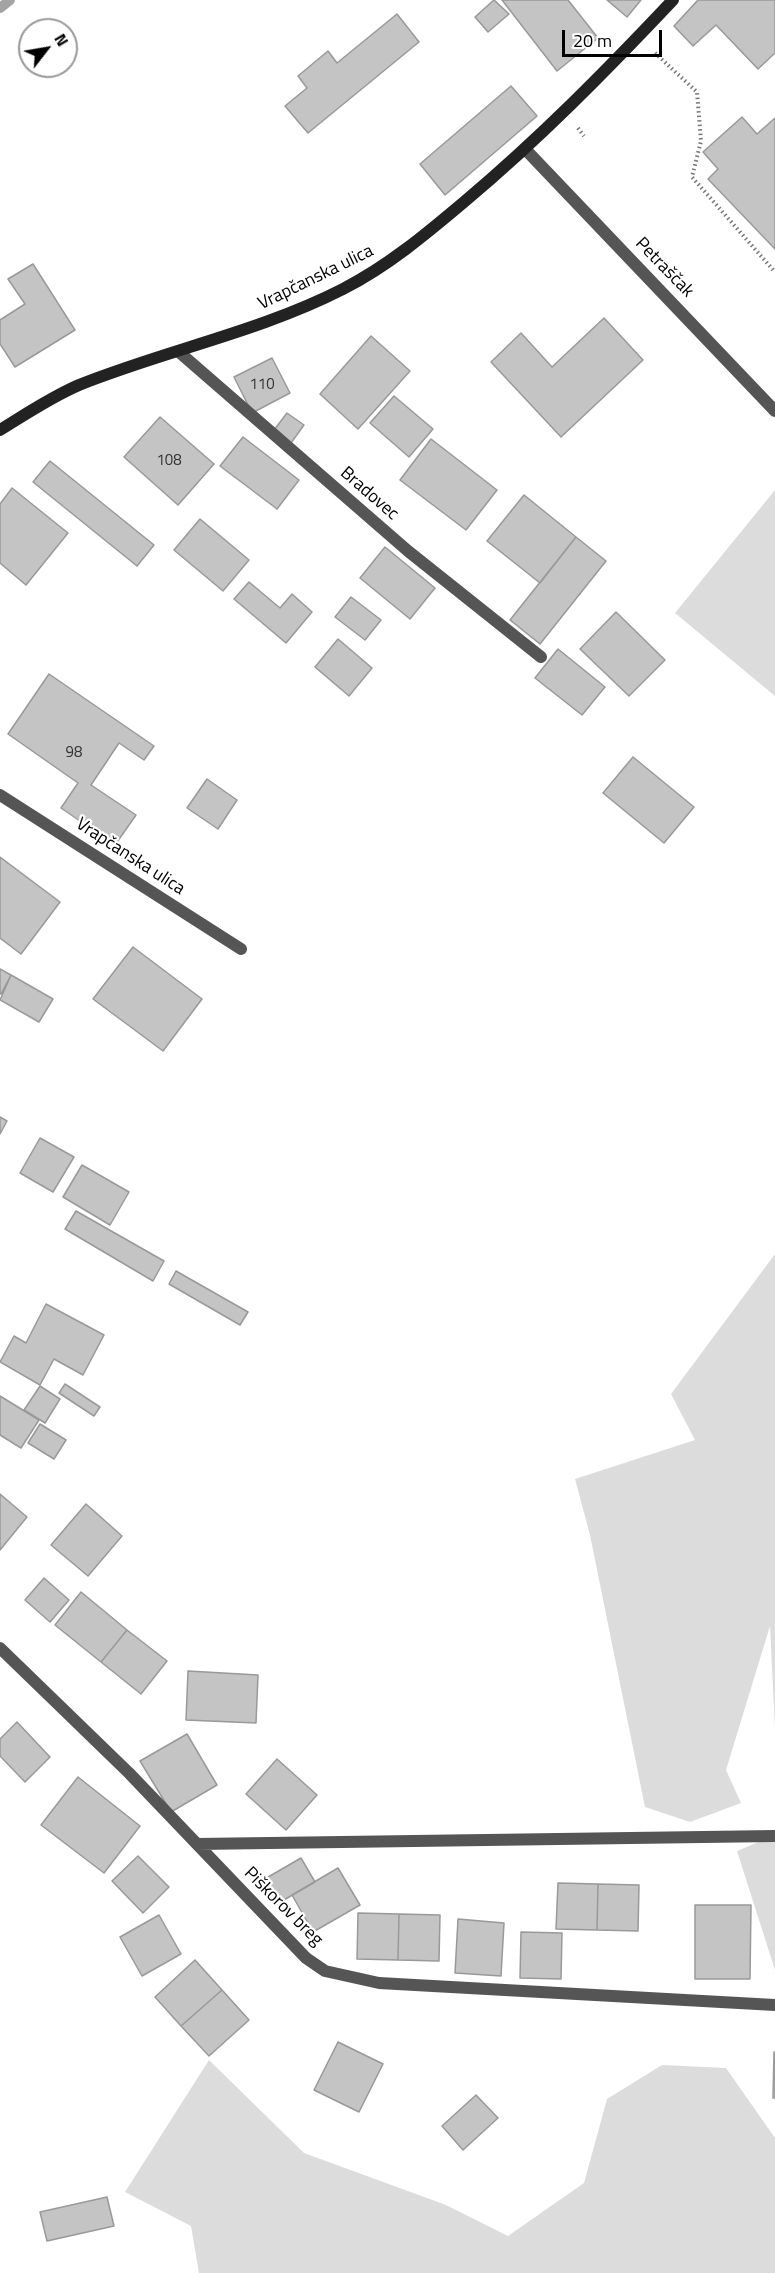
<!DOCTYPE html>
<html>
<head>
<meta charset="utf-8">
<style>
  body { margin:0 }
  #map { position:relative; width:775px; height:2273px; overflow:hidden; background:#fff; font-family:"Titillium Web",sans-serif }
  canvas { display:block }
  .north { position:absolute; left:18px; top:18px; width:60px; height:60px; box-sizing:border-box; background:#fff; border:2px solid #999; border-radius:50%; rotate:59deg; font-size:16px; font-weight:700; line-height:24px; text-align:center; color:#000 }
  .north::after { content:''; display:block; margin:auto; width:21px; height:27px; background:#000; clip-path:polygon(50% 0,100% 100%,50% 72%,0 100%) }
  .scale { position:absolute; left:562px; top:30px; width:100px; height:27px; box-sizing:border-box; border:3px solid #000; border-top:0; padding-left:8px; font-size:18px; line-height:21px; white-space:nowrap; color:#000; -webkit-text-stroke:4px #fff; paint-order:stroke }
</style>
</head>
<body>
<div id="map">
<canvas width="775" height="2273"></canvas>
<div class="north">N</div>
<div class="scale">20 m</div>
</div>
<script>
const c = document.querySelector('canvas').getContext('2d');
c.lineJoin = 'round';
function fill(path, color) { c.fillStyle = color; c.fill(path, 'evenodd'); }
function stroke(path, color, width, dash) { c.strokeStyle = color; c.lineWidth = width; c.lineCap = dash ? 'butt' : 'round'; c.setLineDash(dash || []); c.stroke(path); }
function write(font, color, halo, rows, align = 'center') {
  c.font = font + ' "Titillium Web",sans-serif'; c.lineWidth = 4.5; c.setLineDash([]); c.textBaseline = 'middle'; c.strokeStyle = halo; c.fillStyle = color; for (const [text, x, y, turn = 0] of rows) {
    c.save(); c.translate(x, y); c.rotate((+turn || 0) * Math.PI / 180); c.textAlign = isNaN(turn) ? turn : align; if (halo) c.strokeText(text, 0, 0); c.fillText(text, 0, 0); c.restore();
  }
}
const green = new Path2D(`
  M775 490V696L675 613Z
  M775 1254V1729L770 1626 726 1770 741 1803 690 1822 645 1807 590 1535 575 1479 695 1440 671 1394Z
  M775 1835V1970L737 1851Z
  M209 2060 304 2153 446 2205 508 2236 584 2183 607 2099 662 2065 726 2068 775 2138V2273H199L191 2226 125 2192Z`);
const stream = new Path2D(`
  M0 8 10 0`);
const building = new Path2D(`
  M494 0 509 14 488 32 475 17Z
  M502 0H568L598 38 557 71Z
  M607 0H641L627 17Z
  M698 0H775V53L758 69 716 25 693 46 674 26Z
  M397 14 419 42 308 133 285 106 307 88 298 76 328 51 337 63Z
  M511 86 537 116 445 195 420 164Z
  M742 117 757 134 775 118V249L708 179 718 169 703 152Z
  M33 264 75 330 15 367 0 344V320L25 304 8 279Z
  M604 318 643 360 561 437 491 362 521 333 552 367Z
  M371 336 410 371 358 429 320 394Z
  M272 358 290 393 252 413 234 377Z
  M394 396 433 429 409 457 370 423Z
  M287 413 304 425 291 443 274 430Z
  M160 417 214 464 178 505 124 457Z
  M243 437 299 480 277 509 220 466Z
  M431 439 497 490 466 530 400 480Z
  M50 461 154 545 137 566 33 482Z
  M12 488 68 533 26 585 0 563V504Z
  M524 495 576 537 540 583 487 541Z
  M200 519 249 560 223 591 174 550Z
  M576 537 606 561 540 644 510 620Z
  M385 547 435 588 410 619 360 578Z
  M249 582 280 608 292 594 312 612 286 643 234 599Z
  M351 597 381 620 365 640 335 617Z
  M616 612 665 660 629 696 580 649Z
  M338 639 372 668 349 696 315 667Z
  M558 649 605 687 582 715 535 678Z
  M49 674 154 746 144 760 119 743 91 785 136 815 115 845 61 808 78 783 8 734Z
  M633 757 694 807 664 843 603 793Z
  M207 779 237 800 218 829 187 808Z
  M0 857 60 902 21 954 0 938Z
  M133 947 202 999 163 1051 93 999Z
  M0 969 11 975 1 994H0Z
  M11 975 53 999 39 1022 0 1000Z
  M0 1117 7 1121 0 1134Z
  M40 1138 74 1157 53 1192 20 1173Z
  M82 1165 129 1192 110 1225 63 1197Z
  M76 1211 164 1261 153 1281 65 1229Z
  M176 1271 248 1312 240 1325 169 1284Z
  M46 1304 104 1335 83 1375 54 1359 40 1385 0 1362 14 1336 26 1343Z
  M65 1384 100 1407 94 1416 59 1393Z
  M40 1386 60 1399 45 1423 24 1410Z
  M0 1396 39 1420 21 1448 0 1435Z
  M40 1424 66 1440 54 1459 28 1443Z
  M0 1494 27 1517 0 1550Z
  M86 1504 122 1536 88 1576 51 1545Z
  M44 1578 69 1600 50 1622 25 1600Z
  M81 1592 127 1630 101 1662 55 1625Z
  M127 1630 167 1661 141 1694 101 1662Z
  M188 1671 258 1675 256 1723 186 1720Z
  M17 1722 50 1757 25 1782 0 1756V1739Z
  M187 1734 217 1785 171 1812 140 1761Z
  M277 1759 317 1795 286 1830 246 1794Z
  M78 1777 140 1826 104 1873 41 1825Z
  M138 1856 169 1887 143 1913 112 1881Z
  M301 1858 315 1882 277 1904 263 1880Z
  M338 1868 360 1905 313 1932 292 1895Z
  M558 1883 598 1884 597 1930 556 1929Z
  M598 1884 639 1885 638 1931 597 1930Z
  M695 1905H751L750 1979H695Z
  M358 1913 399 1914 398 1960 357 1959Z
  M399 1914 440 1915 439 1961 398 1960Z
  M159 1915 181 1954 142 1976 120 1937Z
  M458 1919 504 1923 501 1976 455 1973Z
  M521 1932 562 1933 561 1979 520 1978Z
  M195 1960 222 1990 181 2026 155 1997Z
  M222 1990 249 2020 209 2056 181 2026Z
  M338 2042 383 2064 359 2112 314 2090Z
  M774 2052H775V2098H773Z
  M476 2095 498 2118 463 2150 442 2126Z
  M107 2197 114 2226 47 2241 40 2212Z`);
const path = new Path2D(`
  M655 53 697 92 701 141 692 177 775 272
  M578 128 584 136`);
const lane = new Path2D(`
  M526 150 775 411`);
const street = new Path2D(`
  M179 352 408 551 541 657
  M0 795 241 949
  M0 1648 129 1773 306 1958 325 1971 379 1983 775 2005
  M197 1844 775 1836`);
const secondary = new Path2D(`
  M0 430C26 414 51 397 79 385 166 350 259 332 343 289 388 266 426 234 464 202 539 139 606 71 673 0`);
const numberNames = [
  ["110",262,385],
  ["108",169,461],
  ["98",74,753]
];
const streetNames = [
  ["Petraščak",664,268,46],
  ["Vrapčanska ulica",316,278,-26],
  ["Bradovec",369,494,41],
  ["Vrapčanska ulica",130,857,33],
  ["Piškorov breg",283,1907,45]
];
fill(green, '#dcdcdc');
stroke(stream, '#a3a3a3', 10);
fill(building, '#c4c4c4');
stroke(building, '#999', 1.5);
stroke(path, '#777', 4, [1.5, 3]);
stroke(lane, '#555', 12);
stroke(street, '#555', 12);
stroke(secondary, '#222', 12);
write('15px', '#313131', null, numberNames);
write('18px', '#000', '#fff', streetNames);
</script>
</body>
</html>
